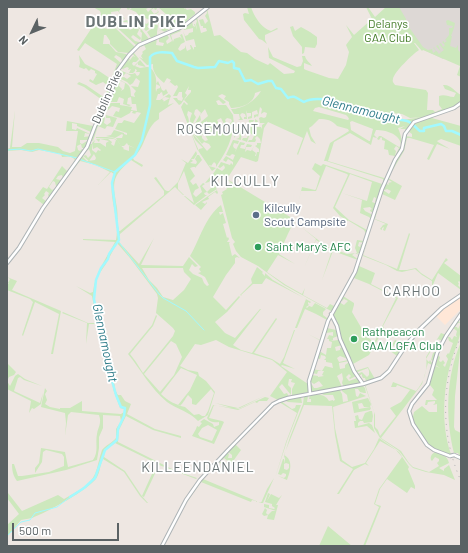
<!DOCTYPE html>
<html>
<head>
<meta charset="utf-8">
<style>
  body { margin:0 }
  #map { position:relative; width:468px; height:553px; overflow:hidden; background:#eee7e2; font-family:Barlow,sans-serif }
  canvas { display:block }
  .frame { position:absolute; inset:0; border:8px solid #5b6264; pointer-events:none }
  .north { position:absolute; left:12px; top:12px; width:40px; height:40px; -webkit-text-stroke:3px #fff; paint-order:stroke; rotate:227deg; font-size:11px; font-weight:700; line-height:16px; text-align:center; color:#5b6264 }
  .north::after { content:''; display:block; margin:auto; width:14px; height:18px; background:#5b6264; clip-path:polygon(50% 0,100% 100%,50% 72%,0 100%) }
  .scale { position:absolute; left:12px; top:523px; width:107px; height:18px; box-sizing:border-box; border:2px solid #5b6264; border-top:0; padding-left:5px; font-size:12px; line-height:14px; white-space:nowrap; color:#5b6264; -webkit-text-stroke:3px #fff; paint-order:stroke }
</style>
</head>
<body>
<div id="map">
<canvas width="468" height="553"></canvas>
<div class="frame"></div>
<div class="north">N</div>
<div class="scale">500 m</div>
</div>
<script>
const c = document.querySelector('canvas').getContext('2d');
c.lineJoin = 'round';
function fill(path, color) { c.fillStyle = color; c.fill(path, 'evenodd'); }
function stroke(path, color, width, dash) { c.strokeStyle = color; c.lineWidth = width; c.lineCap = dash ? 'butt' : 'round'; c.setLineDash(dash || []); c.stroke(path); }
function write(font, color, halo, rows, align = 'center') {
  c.font = font + ' Barlow,sans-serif'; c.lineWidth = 3.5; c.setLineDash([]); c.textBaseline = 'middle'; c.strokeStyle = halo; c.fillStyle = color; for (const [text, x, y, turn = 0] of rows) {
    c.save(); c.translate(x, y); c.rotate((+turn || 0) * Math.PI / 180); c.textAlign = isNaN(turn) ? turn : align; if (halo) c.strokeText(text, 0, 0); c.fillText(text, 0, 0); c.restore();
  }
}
const commercial = new Path2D(`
  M461 296V309L445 325 435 315Z`);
const industrial = new Path2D(`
  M396 7H461V57L443 59 422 49Z`);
const green = new Path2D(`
  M93 7H122L119 11 120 14 118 11 111 12 112 19 114 18 113 17 121 15 125 19 119 17 116 18 117 20 116 23 127 20 130 22H122L125 27 128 24 127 22 132 23 136 26 131 24 127 27 129 28 128 29 131 30 133 27 138 26 142 30 149 39 141 42 142 33 140 31 141 30 137 27 139 30 137 34 141 38 140 40 133 35 131 37 135 41 139 42 140 43 136 45 111 22 105 19 103 20V28L108 29 109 27 107 21H104L107 20 135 47 129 53 118 52 110 44V41L106 35H104L103 44H109L116 52 126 54 128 56 123 61H122L121 58 116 55 114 57 121 63 112 82 108 99 91 132 77 126V124L72 123V129L76 130 77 128 90 134 85 133 84 137 91 136 89 140H80V143L82 144 87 141 89 142 85 148H82L81 144 77 146 78 150 80 151 82 149 84 150 76 158 63 178 62 175 58 176 56 179 60 180 62 179 58 186H56L55 182 53 181 49 187 52 190 56 188 49 197 48 195 49 193 46 191 44 194 45 195 42 198 47 202 44 205 35 198 43 187 47 189 62 166 67 171 75 160C71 155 67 157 62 157L61 154 39 150 32 152 21 150 7 151V149L10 148 15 110 12 147H21L27 143H39L58 147 63 151 70 153 75 151 78 131H66L67 121 93 126 105 102 84 87 77 84 79 82 86 85 105 98 107 90V85L103 82 96 85 89 81 90 79 93 81 97 74 95 73V71L91 69 89 71 86 68 84 69 79 67 80 63 79 55 85 64 99 71 111 79 117 64 85 43 79 51 77 50 101 14 100 11Z
  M126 7 131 9 132 7H150L146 9 148 12 153 7H156L157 9 155 10 154 8 151 10 154 14 158 12 157 10 159 12 152 17 153 21 156 17 157 18 158 17 160 18 162 14 165 15 167 18 164 20 167 22 168 26 172 27 174 22 167 21 168 18 169 19 176 20V17L178 15 168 16 158 7 161 8 163 7H184V9L185 8 187 10 191 9 195 12V14L184 23 172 29 156 23 158 26 157 32 164 28 169 29 165 32 161 30 157 32V35L151 38 147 32 153 28 151 24 147 26 149 29 146 31 141 26 144 23 147 24 150 20 145 18 140 26 139 24 132 21 135 18 138 20 140 19V17L136 12 129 9 128 10Z
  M247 7H251C254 16 261 28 271 31L277 28 278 29 265 35V40L267 44 262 40 259 39 244 20 243 14 245 13 249 14Z
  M366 7H368L375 17 386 7H399L406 19V23L423 47 428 50 432 49 433 53 436 51 433 48 435 47 434 48 439 54 441 52 436 46 438 45 441 52 444 50 439 44 441 43 443 47 445 45 442 42 444 41V43L447 41 445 40 449 35V28H452L453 26 447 25 446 21 448 20 455 23 454 28 451 36H452L450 46 456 48 458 45V50L461 53V77L457 75 460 66 423 50 422 51 415 43H414L419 50C413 54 394 72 393 79 392 82 394 83 395 85L426 90 428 93 427 110H433L435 112 442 109 439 105V96C445 94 448 97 454 97L456 93 445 89 443 85C451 84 455 92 461 95V101L458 105 425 117 410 118 402 114 392 113 391 117 402 120 423 117 412 122 406 131 405 129H400L405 126 398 128C402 138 404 145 397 155L396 154 399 148 396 146 394 149 396 151 395 156 389 155 388 150 384 149 385 141 382 140V138L381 137 379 140 377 139 379 136H381L399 147 401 146C401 134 386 130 376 130L374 135 377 138 373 137 371 145 350 133 334 142 328 161 384 178 385 179 383 183V179L326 161H324L330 143 349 131 348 129 337 126C332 120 327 119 319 119L312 126 309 128 311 136 316 144 311 141 307 131 298 155 297 154 303 138 268 122 264 128 258 161 256 162 241 157 227 179 265 202 292 218 296 223 326 246 347 254 357 253 355 248 357 240 364 241 366 234 364 230 349 221V220L367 230 371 219 369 217 360 213 362 200 342 193 367 201 372 182 350 174 335 207 337 209 349 220 348 221 340 216 333 208 348 175 347 174 326 166 316 191H301L295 217 302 187 315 190 316 189 320 176 312 169 315 163 321 166 323 164 382 184 376 203 375 202 376 198 374 197 372 202 377 204 375 212H371L370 210 372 209 370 207 363 208 365 211 371 214 373 217 365 243 359 242 358 246 360 247 361 244 364 246 362 253H357L360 255 359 258V255L355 253 352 255 359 260 353 276 344 290H343L353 275 358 260 333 251 322 280 332 250 316 240 304 268 316 239 295 222C290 227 283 246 279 254L295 264 278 255 267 272 286 285 302 294 305 288 303 295 327 308 330 304 334 306 337 302 333 310 331 311 284 285 258 266 241 257 236 251 233 244 235 242 232 238 221 195 223 194 222 192 227 189 226 187 231 182 226 180 218 185 216 180 219 184 222 180 220 178 215 179 213 174 217 168 222 171 225 168 224 165 220 168 218 167 221 162 230 165 231 163 233 165V162L228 159 226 162 223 160 226 156 233 160 235 155 232 154 230 156 226 155 233 140 239 141 238 144 234 143 233 146 234 148 236 149 235 152 240 142 245 143 244 145H241L240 148 245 149 247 144 252 145 251 147H246L245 152 247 150 251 151 254 146 252 150 256 153 255 156H256L257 152H259V149L255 146 257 145V143H261L260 139 257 136 255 138 256 140 255 142H248L249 140H252L254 136 250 133 247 142 242 140 243 138H247L249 133 243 132 242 131 241 140 236 139 239 138 240 135 237 134 234 138 235 129H239V130L243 126 248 127 249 120H254L253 122H251L250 127H255V119L258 121 257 123V127H261L262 129V125L265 123H260L259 118 261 117 264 118 266 117 267 113 264 112 261 114 262 109 260 107 258 117 257 116 254 118V115L258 114 257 110 252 112V118L248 119V117L251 116V113H247L246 110 247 119H244V117H246L245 114 242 113 240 115 243 120H238L240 119 239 114H234L231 109C243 109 255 101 261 91L255 93C254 104 240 108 231 108L229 104V102L224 99 226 96 222 94 218 96 226 102 225 103 223 104 219 100 216 101 218 105H226L233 115 234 125 232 126H228L232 121 231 119 227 118 225 120 227 125 224 124 221 118 217 120 219 124H223V133H228L229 131 232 128 233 130C230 145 224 155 216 167V164L214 162 211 166 210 165 209 166 216 168 212 171 197 149 191 133 192 132V135L199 151V149L203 148C199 143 194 141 193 134L207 151 211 147 209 144 204 142 202 144 194 134 202 136V138L205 141 208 140 205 135 199 134 194 132 195 130 198 129 201 131 206 130 204 126 207 125V121L194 129V128L208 116 205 109 200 115 201 120 193 127 201 113 197 109 195 110 194 114 196 117 191 127 190 119 192 113 188 111 187 115C190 119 188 125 191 129L190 130 181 107 184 102 187 105 188 104 184 100 191 92V90H188L189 86 185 93 187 95 181 104 179 105 173 98H177L178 100 182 101 183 98 182 97V92H179L177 96H173L178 87 177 85 175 86 170 82 168 85 171 80 167 78 164 83C158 78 152 72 153 64L147 65 139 57 143 59 141 56 143 53 142 52 146 49 144 45 141 47 140 45 157 38 156 45 163 46 164 43 159 42V38L167 34 169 38 166 41 167 44 172 41 169 33 179 29 181 31 171 35 173 42 174 39 180 37 182 39 180 35 182 34 185 42 181 44 178 49 180 51 185 48V45L187 51 191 49 190 45H191L194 50V47H196L194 39 186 41 183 31 185 36 188 35 189 33 193 32V28L184 30 183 27 192 21 193 26 195 27 194 24H195L197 30 196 24 197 21 195 18 197 17 201 33 207 31 206 28H203V26H201L199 20 203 19 205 24 208 21 205 16 207 13 208 15 206 10 207 9 214 36 220 35 241 52 247 53 255 59 268 65 270 63 284 74 294 73 295 71 269 58 268 47 273 57 297 67 301 66 303 61 302 56H305C306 61 310 62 312 66L304 63V69L306 70 329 78 338 79 346 65 349 52 346 45 352 37 346 25 354 35 372 19ZM319 107 346 115 348 117 349 119 348 120 313 111 315 108ZM352 121 373 129 370 141H369L351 130 350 122Z
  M293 26 295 31 301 27 310 32 317 37V44L315 48 305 47 304 53 302 54V47L293 36 290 27Z
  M132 53H134L139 59 136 62H133L132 64 134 66 140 60 146 67 138 65V63L135 66 140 68C142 68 144 67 147 67 151 66 156 74 156 79 157 83 155 87 156 92L157 89 160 88V86L156 84 158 81 162 90 164 91 166 89 168 93 163 96 162 92 160 93V94H158L156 100H160L169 94 171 96 170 98 165 97 162 99 164 101 163 102 170 98 168 105 174 103 159 113V119C145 127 146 148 133 158L134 160 143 165 142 167 131 160C110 178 113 183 117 208 118 216 117 223 119 231H120L164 195V191L154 178 156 177 165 190 167 191H169L178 182 185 165 186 163 181 159 188 163 196 151 197 154 194 159H191L193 161 190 163 196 164 197 162 195 159 197 155H199L202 160 195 168V167H193L190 168 195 176 190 181 193 185 196 183 199 188 195 190 193 194 196 197 202 192 200 186 203 183 205 184 202 186 207 192 211 188 215 187 211 179 209 182 205 183 210 177 213 178 218 193 217 194 215 192 208 197 209 199 202 202 205 204 207 202V203L201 210 195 205 217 190V189L209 194 207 192 204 193 205 195H207L194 205 184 196H185L194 203 184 171 178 183V189L184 195H183L175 187 120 234 119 242 139 264 154 238 141 265 183 266 189 257 198 266 195 267 192 264 189 270 193 274 202 278 204 283 207 286 209 285 205 277 198 273 201 272 199 269 201 267 190 256C200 239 205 217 221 205L223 212H219L220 215 223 213 226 223 223 224 227 238 228 237 229 239 227 242H230L229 243 232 256 235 254 240 258 237 257 235 258V263L226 275 213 297 226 310 239 296 240 297 227 312 215 322 225 333 235 338 260 309H261L233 345 241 350 252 353 276 318 277 319 254 353 272 359 280 364 284 357 294 330H295L283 363 295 369 282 365 281 366 308 384V392L292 396V389L295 383 291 382 292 379H289L288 385 291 388V395L282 384 279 387 284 394 287 393 289 397 278 400 270 396 287 372 272 360 229 347 216 340 201 345 195 344 180 366 188 370 198 372 199 376 206 381 215 392 208 415 198 421C190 412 177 409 167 402 151 389 141 370 128 354L152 325 156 315 157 316 153 326 130 354 136 362 143 373 173 336 175 331 173 328 156 313 158 298 157 294 130 258 117 243C114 249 111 254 108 260 105 267 99 272 96 281 89 306 108 355 114 381 115 386 115 391 118 395H121L125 401 131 404 127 414 155 429 181 436V438L153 430 126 416 119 430 118 442 176 471 197 478 196 479 159 465 144 497 142 496 156 465V463L115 443 105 451 104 457 125 471 141 495 148 503H147L140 496 124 472 103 459C100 465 100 472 97 477 91 489 45 513 32 518 29 519 24 519 21 520L7 537V525L19 514 7 498 8 493 22 511 58 495 64 499C74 493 90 486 95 474 98 467 99 458 102 450 106 445 112 443 116 438V429L121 421 120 416 103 415V428L99 437V448L97 460 66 470 17 481C13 476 12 470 12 464H14L18 476H22L49 472 64 466V457L62 454 46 450 43 452 42 462 35 473V468L39 463 41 448 65 452 68 467 93 460C99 451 95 444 97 434 98 427 102 424 99 415L71 412 68 415 65 436 66 423 65 413 41 407 45 388 47 391 45 394 47 400 45 404 50 407 60 409V408H70L82 401V411L121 414 124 412V409L120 408 114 392 97 324H89L86 344 87 323 62 313 63 312 88 323H97L92 296 76 286 90 293 93 292C95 273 106 259 115 242L83 240V239L116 240C121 218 106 196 114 174L111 172 98 185 110 172 96 165 80 161 59 187 82 156 87 161 95 160 96 158 94 154 89 161 83 156 86 155 88 158 91 155 89 149 83 154 90 144H92V150L96 153 98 150 100 151 101 150 97 147 93 149 92 143 95 140 94 143H100L106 147V143L109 141 100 139 99 142 96 139H108L112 142 111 144 114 146 116 140 114 139 96 138V137C102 137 112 136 117 140 120 143 120 146 124 148L123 149 129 151V146L135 148 128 145 127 143 124 146H121L116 138H122L123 135 122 134 115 138 106 136 111 135 114 130 124 133V134L127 135V133L115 129 118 123H122L124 120 134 123 141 113 137 112 135 113 136 114 132 113 133 111H131L130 113 121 118 113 116 116 111 119 112 120 108 112 106 106 112 104 111 109 103H120V105L132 107 131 110 137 111 136 104H132V105L131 97 128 98 127 104 131 105 129 106 123 104 124 99 119 97 117 102H109L116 79 120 83 119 86 122 89 121 91 124 89 125 83 119 80 117 77C126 86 131 81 131 96L135 97 134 94 136 91 131 86 138 87 140 81 136 78 133 83 130 85 127 82 119 78 124 77 127 79 131 76 126 73 123 76H117L120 70C125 72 130 76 135 73L137 76 139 75 140 72H136L137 70 135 69V71L133 73H129L131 69 128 70 129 68 127 67 123 69 127 71 120 68 128 58 130 59 128 63 133 56 135 57ZM142 268H183L184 272 191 279 184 290 173 300 163 297 157 288 149 280ZM171 341 176 344 182 357 174 375 160 392 144 374ZM181 368 197 375 190 390 178 405 180 406C184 402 185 399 188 395L192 399V404L196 405 211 389 214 393 208 411 205 416H202L199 414 194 415 185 407C176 405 168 401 161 394Z
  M103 114 105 117 104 123 107 125 111 122 110 118H106V115L117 118 118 119 117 118 113 127 107 126 105 129 98 126 93 141 91 140 95 129Z
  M428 117 461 126V146L441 139 437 141 438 142 450 149 437 144 429 160 427 159 434 145 410 138H407L404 151 388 178 402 186 395 200 382 194 375 219 388 224 385 231 383 230 384 227 382 228V230L380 229 383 225 386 224 374 219 383 190 389 194 391 191 387 189 385 190 383 189 386 182 388 185 389 184 388 183 392 182 389 180H387L396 159 404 148 405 136 412 137V134L408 131 414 123Z
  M371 230 363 255 397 269 409 233 410 234 399 270H407L416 268 421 273 432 280 446 258 448 260 444 263 461 276V283L459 281 458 282 459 284 458 285 460 288 459 286 461 288V290L438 273 432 287V281L422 275 415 269 402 272 397 271 386 265 363 256Z
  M362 257 359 266 375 273 371 284 398 298 383 326 384 328 383 330 369 355 353 364 340 340 336 322 338 321 335 320 333 313 339 302 344 305 348 301 344 299 342 301 340 300 354 277ZM354 278 369 284 396 298 374 343 365 334 352 312 354 305V303L343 296Z
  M257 267 263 272 262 273 265 276V273L273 280 311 302 310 303 308 302V304L309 305 306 307 307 308 309 306 312 307 315 303 326 309 323 312V315L327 318 328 320 321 341 308 334 320 340 327 320 316 314 305 309 297 328H295L306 299 266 278 262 284H253L241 295 242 296 240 295 252 283 251 279Z
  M7 277 17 281 12 290 61 311 53 354H51L59 314 35 302 23 336 22 335 33 302 30 299 7 290V284H9L8 283 10 279Z
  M458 320 460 323H458L455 327H457L458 329 461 323C461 340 455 347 451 362 443 390 441 426 451 454L449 455C426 447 424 440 412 421L414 412 422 406 429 412H437V404L433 405 435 403V401L428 402 427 405H425L426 400H437L432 395 434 390 430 385 426 387 433 365 440 368 434 364 437 354 440 357 439 361 441 362 443 360 445 363 443 365 445 367 448 359 446 356 448 353 449 354 453 343 449 341 448 337H450L452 340 454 336 457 337 456 335 457 331 453 328Z
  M336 327 338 336 333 338V340L331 341 338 340V338H339L342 345 335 347 336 351 340 350V348L343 347 348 359 340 356 337 358 339 362 348 360 349 361 339 363V364L340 369 345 368V365L349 362 356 376 350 379 349 378 351 376 349 374 346 377 349 381 357 378 361 384 344 387 342 383 343 379 342 373 337 376 342 387 312 393 309 385 311 383 314 388H317L323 386 319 381 314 384 311 382 312 375 318 376V377L324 376 322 375 324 371H318L317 374 312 373 313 369 322 371 325 366 333 368 332 363 326 362V360H324L326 358 325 356 321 355 320 359 317 358 318 353 321 352 326 355 327 348H331L332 342 329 341V339H327L329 335 333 336V332L326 333 327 328 336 330Z
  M441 333 446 335 442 341 438 339 435 343 439 345 441 342 433 361 431 360 433 353 435 352 432 349 426 359 429 362 430 360 432 363V365L428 363 422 384 381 438 401 451 409 463 413 467 429 472 439 466 437 463 439 461V459L435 457 432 461 431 460C430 456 432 454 435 452 442 455 447 455 449 463L439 468 444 471V469L449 465 455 480 444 475 426 472 413 468 409 464 399 451 380 438 374 428V412L365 386 372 383 366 386V387L375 415V427L378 430 380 436 396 416 390 408 401 402 410 390 397 385 396 387H391L393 382 416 391C424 382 428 370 426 357Z
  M395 340 405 345 401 350 396 347 397 345 395 344 391 349 395 352 398 349 400 352 387 372 380 378 364 383 359 377 364 383 366 381 365 378H363L362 376V374L359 376 357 374 362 372 367 377 369 375V371L368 368 355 373 353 366 355 371 368 367 375 379C386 375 391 365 397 356L389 350Z
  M461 342 455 396 454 427 455 430 461 433 460 456 458 453H454C445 417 446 376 461 342Z
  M7 363 16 372 14 375 9 377 7 381 10 386 15 376 18 374 25 379 42 386 24 380 20 377 18 378 14 391 40 403 43 393 41 404 34 409 32 408 29 413 31 401 7 389Z
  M362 385 365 388 366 393H364L360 392 358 389H355L356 396 358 397 360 393 366 396 333 407 335 428 342 460 352 467 365 463 374 449 379 438 399 452 409 467 408 469 415 486V489L411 487 407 493 387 479 380 489 375 504 381 506 365 546H363L379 507 374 504 379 489 402 457 396 450 380 441 366 463 369 466 365 464 354 470 339 494H337L353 469 340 461 335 435 332 406 304 405 284 455C294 460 290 472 287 480L278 476 277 478 278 476 284 478 286 476V474L283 473 281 475 278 474 283 459H284V469L287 470 289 468V464L286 463 284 464 285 459 284 456 290 437 303 404 304 396H308L307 402H311V399H309L310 395C318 394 325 394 329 401L333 400V401L335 400 333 395H324L320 393 339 389 342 394 343 402 348 401 347 395 342 391V389Z
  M264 396 240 408 235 409H239L265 397 269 398 267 401H259L257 403 255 402 238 410 214 405 209 418 222 421 224 422 214 444 192 436 196 429 197 426 199 427 202 423 200 422 204 419 213 424 214 427 219 425V422C215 423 209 422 207 418L213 405 232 408 215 403 238 408ZM208 425 217 430 212 441 200 437 198 434 202 428Z
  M298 397H301L302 403 288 402 284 400 281 401 292 409 295 408 296 405H301L287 441 275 478 286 442 297 413 279 402 270 408 235 444 241 450 229 467 218 462 203 479 261 503 267 489 274 478 263 503 252 500 251 502 201 482 180 512 195 488 218 461 225 464 229 462 224 458 222 460H220L227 452 229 454 228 458H232V455L227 451 271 407C279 400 288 399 298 397Z
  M368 398 371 404 370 407H364L362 403 356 404H358L359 409 370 407 371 408 370 410 354 413 352 402Z
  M370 411H372L373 416 372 422 364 423 363 421H360L358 423V426L369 423 372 425 375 433 367 426 355 428 354 421H356L355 416 358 415 359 419 362 420 365 413Z
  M268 493 270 494 267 501 271 494 279 498 282 495 276 505H278L274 520 267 519 268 515 264 516 262 514 265 508 267 510 266 513 268 515 272 511H276L264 507V504L269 505V508L274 509 275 508 272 506V504L265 502Z
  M328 526 352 546H319Z`);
const stream = new Path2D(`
  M7 150 20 149 31 151 38 149 77 158
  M79 159 115 172
  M118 241 159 294 163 298 186 311 204 330
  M7 536 21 522 30 520 35 513 57 507 70 497`);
const river = new Path2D(`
  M70 497 84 488 95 478 105 450 117 440 118 429 124 416 125 408 121 407 116 395 104 352 94 299 96 280 101 268 108 259 109 254 119 240 112 183 115 172 135 155 142 140 150 105V57C155 51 164 52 172 53L177 61 194 67 198 68 215 67 219 61 228 63 232 61 234 63V68L239 69 245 81 251 80 258 84 268 81H272L276 88 281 89 288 98C295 94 298 100 304 102 315 96 335 101 347 105 352 107 356 111 361 111 365 112 367 111 371 111 380 122 394 118 407 121 413 123 416 128 420 131H424V128L441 124 444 126 446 131H452L461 135`);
const tertiary = new Path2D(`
  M7 263 19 248 43 208 87 147 95 126 109 100 118 70 129 55 139 45 184 26 208 7
  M331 314 337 326 340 339 349 359 354 371 363 384
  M310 394 309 381 328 321 355 272 382 189 395 160 402 149 405 134 414 122 454 108 461 103
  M454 455 461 458
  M450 456 434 450 427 445 413 424 409 411 412 404 428 384 437 353 446 336 461 314
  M162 546 186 500 200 480 228 450 273 404 279 401 288 398 363 384 381 378 389 371 406 345 420 329 442 308 461 295`);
const rail = new Path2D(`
  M461 336C441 383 440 434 461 481`);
const tertiaryBridge = new Path2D(`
  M450 456 454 455`);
const markers = [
  [256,215,4,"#5c6f8a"],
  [258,247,4,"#2e9e5b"],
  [354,339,4,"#2e9e5b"]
];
const parkNames = [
  ["Delanys",388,24],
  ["GAA Club",388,38]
];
const streetNames = [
  ["Dublin Pike",107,97,-66]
];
const serviceNames = [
  ["Kilcully",264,208],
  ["Scout Campsite",264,222]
];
const leisureNames = [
  ["Saint Mary's AFC",266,247],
  ["Rathpeacon",362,332],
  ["GAA/LGFA Club",362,346]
];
const waterNames = [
  ["Glennamought",361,110,14],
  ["Glennamought",105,343,78]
];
const neighbourhoodNames = [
  ["ROSEMOUNT",218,130]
];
const quarterNames = [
  ["KILCULLY",245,181],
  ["CARHOO",412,291],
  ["KILLEENDANIEL",198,467]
];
const districtNames = [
  ["DUBLIN PIKE",136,22]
];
fill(commercial, '#ffe7d7');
fill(industrial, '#ddd8d5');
fill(green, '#cde8bd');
stroke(stream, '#a2f9ff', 1);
stroke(river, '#a2f9ff', 2.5);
stroke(tertiary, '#aeb4b6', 4.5);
stroke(tertiary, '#fff', 2.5);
stroke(rail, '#b0b1b2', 1, [1, 5]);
stroke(tertiaryBridge, '#aeb4b6', 4.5, []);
stroke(tertiaryBridge, '#fff', 2.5);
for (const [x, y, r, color] of markers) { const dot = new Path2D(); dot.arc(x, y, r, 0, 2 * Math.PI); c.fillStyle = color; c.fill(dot); stroke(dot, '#fff', 1.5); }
write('12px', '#49802e', '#fff', parkNames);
write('12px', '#5b6264', '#fff', streetNames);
write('12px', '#4e5e75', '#fff', serviceNames, 'left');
write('12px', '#27864d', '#fff', leisureNames, 'left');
write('italic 13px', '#2e7c89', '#fff', waterNames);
c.letterSpacing = '1px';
write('13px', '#6b7576', '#fff', neighbourhoodNames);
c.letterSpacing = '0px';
c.letterSpacing = '1px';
write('14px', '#6b7576', '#fff', quarterNames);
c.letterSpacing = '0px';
c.letterSpacing = '1px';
write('bold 16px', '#6b7576', '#fff', districtNames);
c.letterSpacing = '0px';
</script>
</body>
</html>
